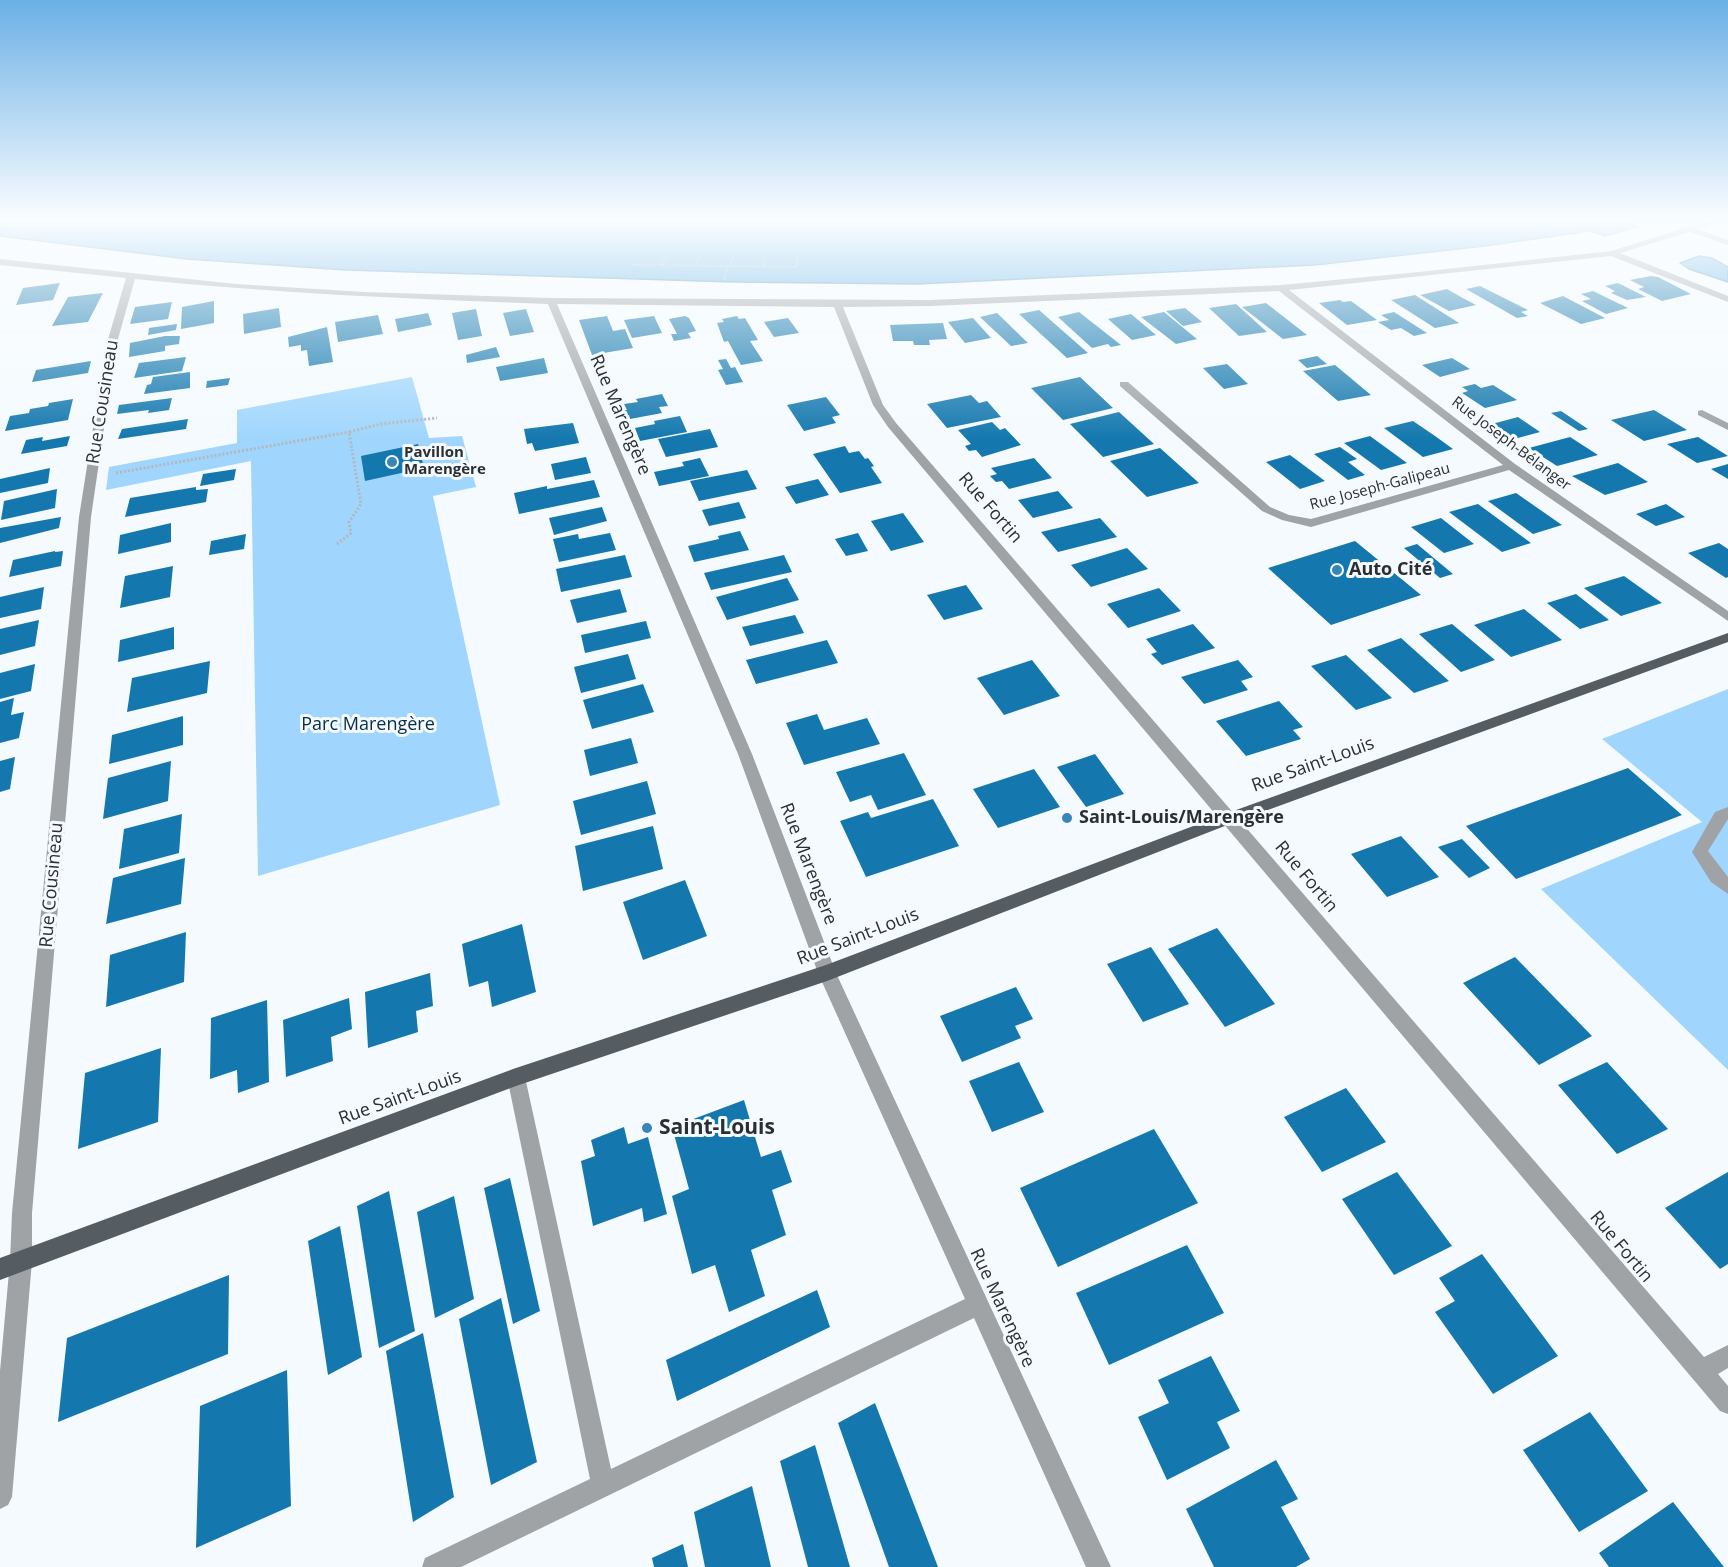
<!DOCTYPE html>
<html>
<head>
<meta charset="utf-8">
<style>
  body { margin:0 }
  canvas { display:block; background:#f4fafe }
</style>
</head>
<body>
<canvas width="1728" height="1567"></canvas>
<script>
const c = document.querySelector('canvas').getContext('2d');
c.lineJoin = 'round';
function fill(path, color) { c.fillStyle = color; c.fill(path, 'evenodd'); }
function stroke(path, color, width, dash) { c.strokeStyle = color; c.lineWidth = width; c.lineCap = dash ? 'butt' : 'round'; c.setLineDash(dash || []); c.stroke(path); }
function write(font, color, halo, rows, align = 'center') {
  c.font = font + ' "Open Sans",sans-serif'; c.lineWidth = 6; c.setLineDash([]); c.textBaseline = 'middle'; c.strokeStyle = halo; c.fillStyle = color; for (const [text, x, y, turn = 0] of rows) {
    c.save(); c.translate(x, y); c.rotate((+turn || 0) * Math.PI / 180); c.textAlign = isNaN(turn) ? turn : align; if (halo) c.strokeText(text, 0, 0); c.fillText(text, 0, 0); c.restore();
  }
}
const green = new Path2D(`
  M412 377 429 438 462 436 476 487 433 496 500 805 258 876 251 461 106 490 109 467 237 443V410Z
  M1728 689V1070L1541 889 1702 822 1602 739Z`);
const water = new Path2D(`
  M0 219H1637L1632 223 1637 227 1605 236 1590 231 1485 246 1315 265 917 284 734 282 346 270 187 259 0 236Z
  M1699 256 1712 258 1728 267V282L1689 269 1680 263Z`);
const building = new Path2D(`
  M1651 276 1658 277 1691 294 1662 301 1638 289 1644 287 1630 280Z
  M60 283 53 300 16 305 23 288Z
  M1618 283 1646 297 1627 300 1611 293 1615 291 1605 286Z
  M1480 286 1528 310 1521 312 1528 316 1517 318 1466 289Z
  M1447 289 1461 297 1476 305 1449 311 1420 295Z
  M1593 291 1628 308 1606 314 1582 301 1591 299 1581 294Z
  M103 293 88 322 52 326 68 297Z
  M1415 295 1459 323 1435 328 1391 300Z
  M1563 296 1605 318 1581 324 1540 303Z
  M1340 300 1343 302 1351 301 1377 320 1347 325 1319 303Z
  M214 301V323L181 329 182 307Z
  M172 302 168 319 130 324 135 307Z
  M1266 303 1307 335 1283 339 1242 307Z
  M1236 304 1267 332 1239 336 1209 308Z
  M279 308 281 327 244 334 243 314Z
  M1185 308 1202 322 1183 326 1166 311Z
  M476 309 482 336 458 340 452 313Z
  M526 309 534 332 510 336 503 313Z
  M1039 310 1088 353 1067 358 1019 314Z
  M1079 312 1121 345 1111 347 1108 344 1092 348 1058 317Z
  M1164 312 1197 339 1176 344 1141 317Z
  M1394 312 1427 333 1414 336 1401 328 1391 330 1378 322 1389 320 1381 315Z
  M428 313 432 325 398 332 395 319Z
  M997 313 1028 343 1011 346 980 317Z
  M1131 314 1156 335 1132 340 1108 319Z
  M378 315 383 334 338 342 335 322Z
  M607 316 613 331 625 329 633 348 592 355 579 320Z
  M654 316 662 333 632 338 624 320Z
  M685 316 689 318 696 331 688 333 691 338 674 341 671 334H677L669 319Z
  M737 316 739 319 745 318 758 340 750 341 763 361 741 365 728 341 724 342 717 323 724 322 722 319Z
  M788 318 799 333 774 337 764 322Z
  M973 318 991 338 965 343 948 322Z
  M943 323 947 339 929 340 930 345H914L913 341H893L890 325Z
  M177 324 176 330 148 335 149 328Z
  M327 327 333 362 309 366 307 350 301 351V345L289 347 288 337Z
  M165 336H180L179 344 165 346V351L129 357 130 343Z
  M496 347 500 357 467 363 466 355Z
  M1317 356 1327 364 1307 368 1298 360Z
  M186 357 182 371 134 378 139 363Z
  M544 358 548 373 500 381 496 367Z
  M1452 358 1470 369 1440 377 1422 365Z
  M726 359 731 368 735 367 743 382 726 385 718 370 723 369 718 360Z
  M91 361 88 373 32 382 36 370Z
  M1227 364 1248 384 1224 389 1203 368Z
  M1335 365 1371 395 1338 401 1303 371Z
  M190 372V388L144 394 147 385 151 384 153 377Z
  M1080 377 1113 408 1063 420 1031 388Z
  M230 378 228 385 206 388 207 381Z
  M1475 384 1481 388 1493 385 1517 400 1485 408 1462 393 1468 391 1462 387Z
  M662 394 668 406 659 407 662 413 630 419 629 415 625 416 623 410H627L624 404 638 402 636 399Z
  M971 395 979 403 987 401 1001 417 947 428 927 404Z
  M826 397 840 415 832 417 836 423 804 431 787 405Z
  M172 398 169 410 148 413 149 410 117 414 119 405Z
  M73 399 68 420 5 431 10 416 29 413 30 409 48 406 49 403Z
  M1654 410 1687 430 1644 441 1611 420Z
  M1561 411 1588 429 1579 431 1551 413Z
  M1119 412 1154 444 1103 457 1070 424Z
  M680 416 687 432 640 441 635 428 655 424 654 421Z
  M1518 417 1540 432 1514 439 1492 424Z
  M188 419 186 429 118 439 122 429Z
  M1413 421 1435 436 1453 449 1423 457 1384 428Z
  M992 422 1000 430 1005 428 1021 445 982 457 976 450 969 451 965 446 971 444 958 430Z
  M573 423 579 443 535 451 532 443 527 444 524 429Z
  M710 429 718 447 666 457 658 439Z
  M70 436 67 446 21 454 26 440 43 437 42 441Z
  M1370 436 1407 463 1381 470 1344 443Z
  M1570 437 1598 455 1557 466 1529 448Z
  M1698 437 1728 456 1697 463 1667 444Z
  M418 444 424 468 365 481 361 456Z
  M845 446 849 453 859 451 865 459 868 458 874 466 871 467 882 483 840 493 813 454Z
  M1340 447 1357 459 1348 462 1365 475 1348 480 1314 454Z
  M1160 448 1199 483 1147 497 1110 461Z
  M1290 455 1325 481 1300 489 1266 462Z
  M586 457 591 473 555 480 551 464Z
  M700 458 709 476 659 486 654 472 684 466 682 462Z
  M1034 458 1052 478 1009 489 1002 481 996 482 990 476 997 474 991 468Z
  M1618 463 1648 482 1605 495 1572 476Z
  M1728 464V479L1711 469Z
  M50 468 48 483 0 493V479Z
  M236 469 234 480 200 486 203 474Z
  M747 470 757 489 699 501 690 481Z
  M818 479 829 495 796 504 785 487Z
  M594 480 600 497 519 514 514 493 547 486V489Z
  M196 487V490L208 489 206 502 125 517 130 498Z
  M57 489 55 508 1 520 4 501Z
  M1058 491 1073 508 1033 518 1018 500Z
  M1516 493 1562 525 1533 534 1488 501Z
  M739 502 746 518 709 526 702 510Z
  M1478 504 1531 543 1502 552 1449 512Z
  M1666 504 1685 517 1656 526 1636 514Z
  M602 507 607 521 554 535 549 518Z
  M903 513 924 542 891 551 871 521Z
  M61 517 59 528 0 543V528Z
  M1100 518 1117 537 1058 552 1041 532Z
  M1441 518 1474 544 1444 553 1411 527Z
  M171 523V542L118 554 120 535Z
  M740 531 749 550 694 562 688 546 719 539 718 536Z
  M610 533 616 550 559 562 553 539 578 534 579 539Z
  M858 533 868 551 846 556 835 539Z
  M246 534 244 549 209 555 211 541Z
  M1355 541 1421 595 1331 625 1268 568Z
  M1719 543 1728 549V577L1726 578 1688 553Z
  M1417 544 1453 574 1440 578 1404 548Z
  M1127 548 1148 569 1091 587 1071 565Z
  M55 551V552L63 551 61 566 9 577 13 560Z
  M625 555 632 577 561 592 556 569Z
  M784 555 792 572 711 590 704 573Z
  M173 566 170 597 120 608 125 576Z
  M1624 576 1662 603 1621 616 1584 588Z
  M787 578 799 600 727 620 716 597Z
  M966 585 983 609 944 620 927 595Z
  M44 587 41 609 0 618V597Z
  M1159 588 1181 611 1128 628 1107 604Z
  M620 589 627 612 577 623 570 600Z
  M1576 594 1609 620 1580 629 1547 603Z
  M1524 609 1562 640 1511 657 1474 625Z
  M795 615 804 633 750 646 742 627Z
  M39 620 35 646 0 655V629Z
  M646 621 651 638 585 653 581 635Z
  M1193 624 1215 648 1162 665 1151 654 1157 652 1146 639Z
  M1452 624 1495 660 1461 672 1419 634Z
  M174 627V649L118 662 120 640Z
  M1401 638 1449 681 1414 693 1367 650Z
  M827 640 838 663 756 684 746 660Z
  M628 654 636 679 581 693 574 667Z
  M1346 655 1392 698 1356 710 1311 666Z
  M1032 660 1060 696 1004 715 977 678Z
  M1238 660 1253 677 1241 681 1248 690 1204 704 1181 677Z
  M210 661 207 693 127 712 132 678Z
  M35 664 31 691 0 699V673Z
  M643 684 654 712 592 729 583 700Z
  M14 698 11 715 24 712 19 738 0 743V702Z
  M1279 701 1303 727 1293 730 1301 739 1246 756 1216 721Z
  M817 714 824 730 867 718 880 744 804 765 786 723Z
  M183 716V745L109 764 112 735Z
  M631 738 638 763 590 776 584 750Z
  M904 753 926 795 878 810 871 795 850 802 836 772Z
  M1095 754 1124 794 1086 807 1057 767Z
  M15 757 10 789 0 792V761Z
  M171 761 168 801 103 819 108 778Z
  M1628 768 1682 815 1516 879 1466 826Z
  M1034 769 1060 807 998 828 973 789Z
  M647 781 656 814 581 835 573 801Z
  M933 799 959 846 866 877 840 821 868 812 871 818Z
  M182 814 179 853 119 869 124 829Z
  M653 826 663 869 583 891 575 846Z
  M1401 836 1439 877 1387 897 1351 854Z
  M1462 839 1490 868 1469 878 1438 847Z
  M185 858 181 904 106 924 113 878Z
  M685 880 707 936 643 960 623 902Z
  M522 924 536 992 492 1007 488 981 469 987 462 944Z
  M1217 928 1275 1004 1225 1027 1168 949Z
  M186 932 184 982 106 1007 110 955Z
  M1151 947 1189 1004 1143 1022 1107 964Z
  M1515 957 1592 1036 1539 1065 1463 983Z
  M430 973 433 1006 416 1011 418 1032 368 1048 365 992Z
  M1016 987 1033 1019 1015 1026 1021 1038 962 1062 940 1016Z
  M349 998 352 1029 331 1037 333 1061 286 1077 283 1020Z
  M267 1000 269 1082 238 1093 237 1070 210 1079 211 1018Z
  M161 1048 158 1122 78 1149 85 1073Z
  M1019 1062 1044 1112 992 1132 969 1081Z
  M1607 1062 1668 1129 1617 1154 1558 1085Z
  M1346 1088 1386 1142 1322 1172 1284 1117Z
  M744 1100 761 1157 781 1150 792 1182 772 1190 786 1235 751 1250 765 1296 729 1312 715 1265 692 1274 672 1196 689 1189 672 1127Z
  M624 1127 628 1144 648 1137 667 1214 644 1222 642 1208 593 1226 581 1161 595 1156 591 1140Z
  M1154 1129 1198 1203 1058 1267 1020 1188Z
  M1397 1172 1452 1246 1394 1275 1342 1199Z
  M1728 1172V1264L1720 1269 1665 1208Z
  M510 1178 540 1311 513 1324 484 1188Z
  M389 1191 415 1331 379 1348 357 1206Z
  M454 1196 474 1299 435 1318 417 1212Z
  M340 1226 362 1357 328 1375 308 1241Z
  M1187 1245 1224 1313 1109 1365 1076 1293Z
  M1482 1254 1558 1356 1493 1394 1435 1312 1455 1301 1439 1278Z
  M229 1275 228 1354 58 1422 67 1338Z
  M817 1290 830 1327 677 1401 666 1360Z
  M501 1298 537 1462 491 1485 459 1319Z
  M423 1333 454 1497 413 1522 386 1351Z
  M1211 1356 1240 1411 1217 1422 1230 1448 1167 1480 1138 1417 1169 1403 1158 1380Z
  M287 1370 291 1506 196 1548 200 1406Z
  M875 1403 938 1567H889L838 1423Z
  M1590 1412 1648 1491 1579 1532 1523 1450Z
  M815 1445 850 1567H808L780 1461Z
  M1276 1460 1298 1499 1281 1507 1310 1559 1296 1567H1214L1186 1509Z
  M752 1486 771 1567H705L694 1512Z
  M1673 1502 1724 1567H1609L1599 1553Z
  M683 1544 688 1567H654L652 1558Z`);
const pathFar1 = new Path2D(`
  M633 265 797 267V256
  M662 265 666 255
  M696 266 699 256
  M730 266 733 256
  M763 266 765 256
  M724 280 727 266`);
const path = new Path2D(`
  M116 473 349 432
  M337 544 351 533 349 522 361 504 349 432 381 424 437 418`);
const minor = new Path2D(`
  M1713 219H1727L1698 229 1728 240V245L1690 232 1620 253 1728 296V302L1611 256 1289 290 1515 464 1728 611V621L1509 470 1311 527 1282 520 1262 511 1120 386V382H1128L1270 507 1289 515 1311 519 1503 465 1279 291 930 306 843 307 883 405 896 423 1704 1357 1728 1345V1368L1718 1374 1728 1386V1414L1720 1411 888 427 873 405 834 307 557 304 752 754 836 973 1111 1567H1086L974 1318 461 1567H422L425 1558 590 1479 507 1077 509 1071 516 1068 523 1071 525 1077 611 1469 965 1299 818 973 738 754 548 304C409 299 272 293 135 279L116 346 91 517 32 1213V1261L12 1497 8 1505 0 1509V1371L10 1261 12 1213 79 517 106 346 126 278 0 265V259L236 284 364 292 551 298 930 300 1281 285 1419 272 1611 251Z
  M1702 410 1728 423V430L1698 415V411Z
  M1728 807V819L1708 851 1728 877V894L1711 882 1692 852 1715 812Z`);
const major = new Path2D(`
  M1728 633V642L1235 822 827 981 516 1086 0 1280V1258L516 1068 826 965 1225 814Z`);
const markers = [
  [392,462,6,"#3786b8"],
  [1337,570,6,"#3786b8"],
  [1067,818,6,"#3786b8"],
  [647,1128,6,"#3786b8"]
];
const farStreetnames = [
  ["Rue Joseph-Bélanger",1511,444,37],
  ["Rue Joseph-Galipeau",1380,487,-15]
];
const farPoinames = [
  ["Pavillon",404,453],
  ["Marengère",404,470]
];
const streetNames = [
  ["Rue Cousineau",103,402,-81],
  ["Rue Marengère",620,415,67],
  ["Rue Fortin",990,508,49],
  ["Rue Saint-Louis",1313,765,-20],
  ["Rue Marengère",808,864,69],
  ["Rue Fortin",1306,877,50],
  ["Rue Cousineau",52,885,-85],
  ["Rue Saint-Louis",858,937,-21],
  ["Rue Saint-Louis",400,1098,-20],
  ["Rue Fortin",1621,1247,50],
  ["Rue Marengère",1002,1308,65]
];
const poiNames = [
  ["Auto Cité",1349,570],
  ["Saint-Louis/Marengère",1079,818]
];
const parkNames = [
  ["Parc Marengère",368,725]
];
const nearPoinames = [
  ["Saint-Louis",659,1128]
];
fill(green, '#a0d6fd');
fill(water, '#51a9e2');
stroke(water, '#4684ad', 1.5);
fill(building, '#1478ae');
stroke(pathFar1, '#b3b8bb', 2, [1.5, 1.5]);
stroke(path, '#b3b8bb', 3, [2, 2]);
fill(minor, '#9fa3a6');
fill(major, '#565d62');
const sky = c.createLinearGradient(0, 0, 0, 439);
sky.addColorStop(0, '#6bb0e6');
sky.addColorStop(0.5, '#fafdff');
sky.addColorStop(1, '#fafdff00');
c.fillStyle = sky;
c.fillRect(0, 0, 1728, 439);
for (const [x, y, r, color] of markers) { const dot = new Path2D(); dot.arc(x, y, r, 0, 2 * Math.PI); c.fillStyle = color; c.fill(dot); stroke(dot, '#f4fafe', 2); }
write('15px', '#2b2f31', '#f4fafe', farStreetnames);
write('bold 15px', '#2b2f31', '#f4fafe', farPoinames, 'left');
write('18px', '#2b2f31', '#f4fafe', streetNames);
write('bold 18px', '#2b2f31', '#f4fafe', poiNames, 'left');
write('18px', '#072e45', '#f4fafe', parkNames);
write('bold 21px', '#2b2f31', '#f4fafe', nearPoinames, 'left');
</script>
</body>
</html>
